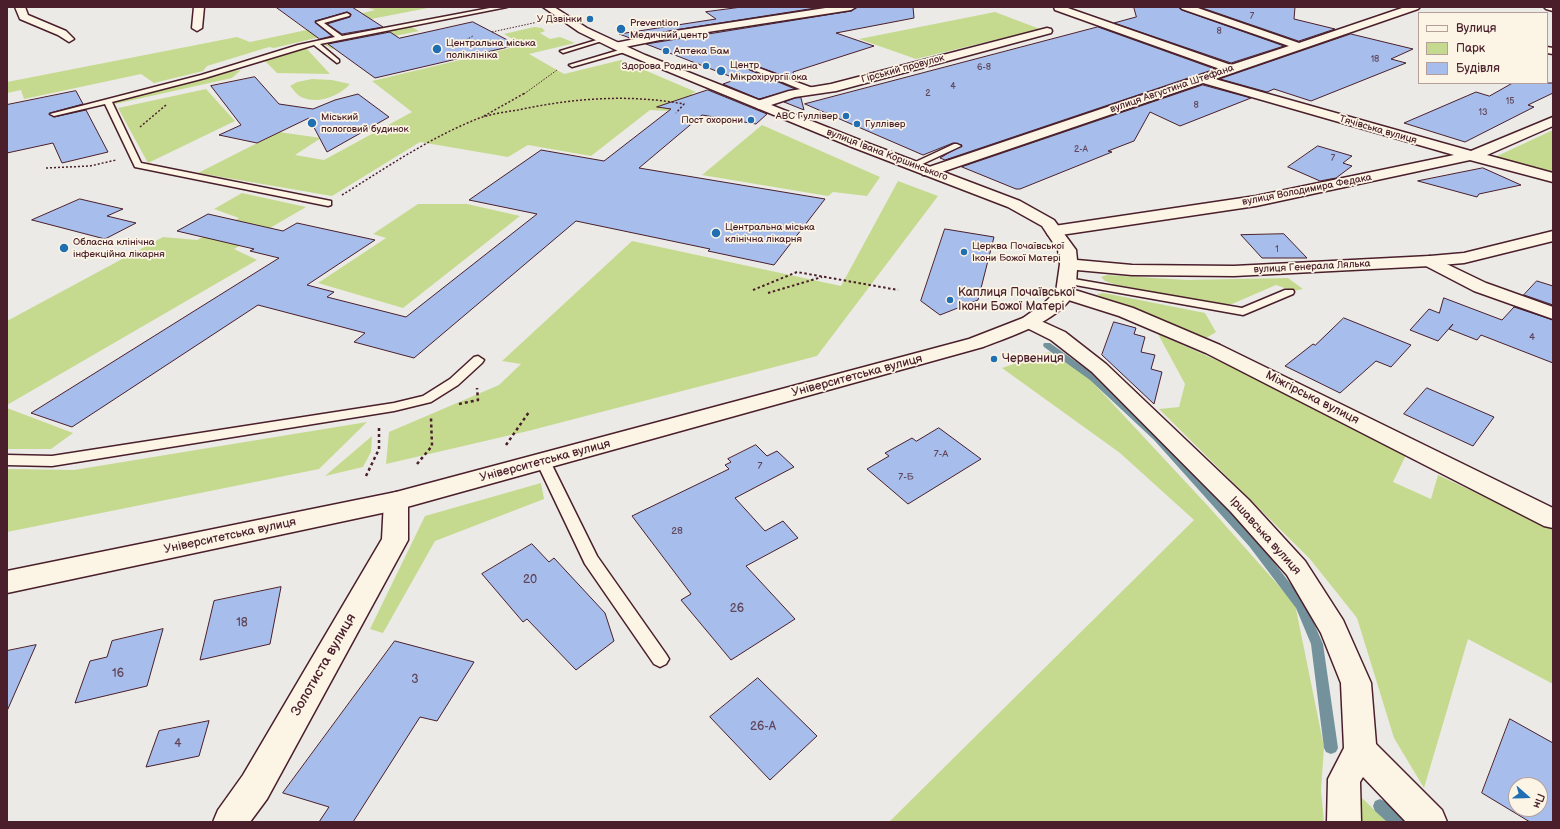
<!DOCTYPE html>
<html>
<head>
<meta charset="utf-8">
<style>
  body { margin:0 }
  #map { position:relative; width:1560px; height:829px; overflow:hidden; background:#ebeae6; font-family:"Balsamiq Sans",sans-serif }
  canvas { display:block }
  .frame { position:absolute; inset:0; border:8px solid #4a1f2b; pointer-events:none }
  .legend { position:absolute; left:1418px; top:12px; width:130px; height:72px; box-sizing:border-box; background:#fcf5e5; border:1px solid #b59f9b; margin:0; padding:5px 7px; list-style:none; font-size:12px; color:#4a1f2b }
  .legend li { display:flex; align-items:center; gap:8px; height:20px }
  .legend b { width:20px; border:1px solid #b59f9b }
  .north { position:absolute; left:1508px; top:777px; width:40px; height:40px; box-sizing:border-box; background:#fcf5e5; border:1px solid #b59f9b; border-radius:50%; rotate:110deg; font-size:11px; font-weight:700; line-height:16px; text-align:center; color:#4a1f2b }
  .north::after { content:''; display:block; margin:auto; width:14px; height:18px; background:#1f6fb2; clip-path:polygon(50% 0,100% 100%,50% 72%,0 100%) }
</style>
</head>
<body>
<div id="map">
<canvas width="1560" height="829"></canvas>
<div class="frame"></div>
<ul class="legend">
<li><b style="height:5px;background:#fcf5e5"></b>Вулиця</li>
<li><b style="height:11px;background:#c6da8f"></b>Парк</li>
<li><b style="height:11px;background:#a7bdeb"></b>Будівля</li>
</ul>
<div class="north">Пн</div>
</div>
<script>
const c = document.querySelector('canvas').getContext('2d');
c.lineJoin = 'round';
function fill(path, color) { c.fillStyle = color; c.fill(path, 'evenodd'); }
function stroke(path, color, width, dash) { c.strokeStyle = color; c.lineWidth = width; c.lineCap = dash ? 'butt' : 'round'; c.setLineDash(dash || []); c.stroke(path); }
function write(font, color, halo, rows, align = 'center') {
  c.font = font + ' "Balsamiq Sans",sans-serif'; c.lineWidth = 3.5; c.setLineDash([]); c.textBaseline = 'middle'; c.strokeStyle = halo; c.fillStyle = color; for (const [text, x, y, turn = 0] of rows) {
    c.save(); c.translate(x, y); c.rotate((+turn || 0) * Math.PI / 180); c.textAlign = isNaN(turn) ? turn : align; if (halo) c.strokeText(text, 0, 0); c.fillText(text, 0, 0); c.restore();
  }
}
const green = new Path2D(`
  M365 7H433L335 26 328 22 375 10Z
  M995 12 1040 29 916 59 859 39Z
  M410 26 419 31 332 49 322 43Z
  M534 27 542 28 545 31 540 33 550 39 560 37 575 43 529 54 564 74 621 60 696 92 691 94 706 100 669 111 650 110 591 156 528 145 508 157 420 142 332 196 198 173 279 132 321 138 295 155 324 160 412 112 372 81 523 45 504 34Z
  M316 28 324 36 274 48 269 47 207 66 203 71 154 83 141 74 24 99 21 90 7 93V82L237 37 250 42Z
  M298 49H307L330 74 277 73 265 61 270 56Z
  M241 70 232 78 115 104 112 103 226 72Z
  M312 79 332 80 350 84C339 96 318 105 301 97 297 95 293 89 290 86L297 82Z
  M206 89 235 121 148 163 118 108Z
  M762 125 880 177 867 196 833 192 828 196 702 175Z
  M1553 130V175L1493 158Z
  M898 181 938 196 817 356 528 431 386 464 389 432 499 385 521 364 502 361 632 241 841 286Z
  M242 193 306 207 234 249 257 260 7 405V321L163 237 197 240 239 218 214 209Z
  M418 204H467L520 216 403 308 318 283 386 238 373 234Z
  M1107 275 1187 280 1288 278 1303 289 1293 291 1276 285 1232 304H1221L1117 285 1105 281 1101 277Z
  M1104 293 1205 313 1216 332 1203 340 1107 301 1097 294Z
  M1158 334 1261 380 1406 455 1393 482 1431 499 1438 475 1553 529V684L1468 639 1424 788 1394 738 1357 618 1310 559 1159 409 1179 407 1185 384Z
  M1049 352 1086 375 1208 506 1295 604 1324 747 1321 790 1324 822H889L1194 520 1120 453 1002 368Z
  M7 408 73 433 51 449H7Z
  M367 422 319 469 7 532V469L74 470Z
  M372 436 371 452 363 467 325 476Z
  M541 483 544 499 435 541 383 633 370 629 425 516Z
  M1362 798 1387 822H1360Z`);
const stream = new Path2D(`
  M1044 343H1050L1096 376 1160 436 1257 540 1305 603 1323 644 1338 748 1336 752 1331 754 1326 752 1324 748 1311 644 1296 608 1249 546 1154 440 1090 380 1044 347 1043 345Z
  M1380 799C1389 803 1400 813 1404 822H1387L1375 811 1373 806 1375 801Z`);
const building = new Path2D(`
  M276 7H352L383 27 342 34 327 24 350 17 351 14 347 12 315 21 332 36 320 39Z
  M742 7H822L675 30 630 38 619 34 716 19 706 12Z
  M857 7H913L914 18 836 33 874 46 793 72 795 80 747 63 744 66 745 68 795 89 759 99 723 84 737 79 646 44 851 11Z
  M1134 7H1178L1182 10 1284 46 1231 63 1114 23 1136 17Z
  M1200 7H1295L1294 19 1335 29 1299 41Z
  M473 22 517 45 375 78 328 44 390 32 399 38Z
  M1098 27 1215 69 945 160 940 158 962 145 953 143 923 155 805 104Z
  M1351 34 1413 49 1391 59 1406 63 1311 101 1274 89 1267 92 1220 79Z
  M255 77 279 104 313 109 335 100 358 94 389 117 327 152 309 118 257 143 219 135 241 125 211 86Z
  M1513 83H1553V93L1528 105 1534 107 1465 142 1404 123 1476 92 1489 96Z
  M1203 85 1251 98 1180 126 1150 112 1134 141 1108 151 1112 152 1020 189H1016L962 167Z
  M708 90 767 114 756 124 702 115 639 168 825 199 774 265 708 251 710 249 576 221 414 358 354 342 365 333 258 305 72 427 31 413 279 258 250 251 254 249 177 231 208 214 283 231 297 223 375 240 307 285 334 292 327 297 406 317 537 214 469 200 541 150 604 161 671 109 657 107Z
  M76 91 83 104 50 113 49 114 54 117 86 110 108 152 62 163 53 143 7 153V105Z
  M801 98 804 110 784 102 795 98Z
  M1318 146 1352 156 1343 163 1352 166 1336 178 1320 181 1288 167Z
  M1483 168 1521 185 1479 194 1477 197 1418 181Z
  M80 199 123 209 107 216 136 223 105 239 32 220Z
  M945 229 994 237 978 300 940 315 921 301Z
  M1284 234 1307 258H1262L1241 235Z
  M1537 281 1553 286V305L1524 295Z
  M1444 298 1502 320 1514 307 1553 320V363L1481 335 1477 340 1449 329 1453 324 1438 341 1410 330 1429 309 1439 313Z
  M1344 318 1411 345 1391 367 1376 361 1340 393 1285 366 1313 344 1315 345Z
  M1114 322 1136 328 1134 334 1145 337 1141 352 1155 355 1151 369 1162 372 1154 404 1102 355Z
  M1427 388 1494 417 1473 446 1404 414Z
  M939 428 981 459 908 504 867 469 889 456 885 453 912 438 916 441Z
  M756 445 767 456 777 451 794 467 735 498 765 531 783 521 798 538 746 566 795 619 731 660 681 600 691 594 632 516 729 469 725 465 731 462 728 459Z
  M532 544 549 562 554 558 605 613 614 641 576 670 527 619 523 622 482 574Z
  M281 587 270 644 200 660 214 601Z
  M163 629 147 686 75 703 90 661 107 657 112 641Z
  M395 641 474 662 437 721 420 717 353 822H319L329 807 283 793Z
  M36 645 7 711V651Z
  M758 678 817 736 770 780 710 717Z
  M1510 719 1553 743V822H1530L1482 793ZM1516 785H1540V809H1516Z
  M209 721 199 756 146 767 159 731Z`);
const pathFar3 = new Path2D(`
  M492 32 538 22
  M453 47 473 36
  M524 94 557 70`);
const pathFar2 = new Path2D(`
  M484 116 525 93
  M140 127 166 105
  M46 168 90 166 116 160
  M342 195C386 168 429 138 477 119 490 114 505 112 518 110 574 98 628 94 684 104L676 113`);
const pathFar1 = new Path2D(`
  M753 290 797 272 898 290
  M768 293 822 277`);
const path = new Path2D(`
  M459 404 478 400 477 388
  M506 445 529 412
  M417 464 432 446 431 418
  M366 476 379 449V428`);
const service = new Path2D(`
  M495 7H507L320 44 339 60V62L337 63 314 45 205 78 112 102 141 163 331 201V205L328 206 135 167 105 104 54 116 50 114 201 75 298 45 335 37 316 22 347 13 350 15 349 16 324 23 342 36Z
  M600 39 605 40 563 53 560 51Z
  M626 48 629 50 628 51 572 67 569 65Z
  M748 64 818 90 819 92 812 94 746 67 745 66Z
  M954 144H957L961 146 916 167 913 168 909 165Z
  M1068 278 1242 308 1285 290H1293L1294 292 1293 294 1243 315 1064 283 1063 281Z
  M478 356 484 360 482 363 458 385 431 402 394 411 52 466 7 465V455L52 456 394 403 423 396 450 379 474 357Z
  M543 456 548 458 550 461 597 556 666 654 669 659 666 664 660 667 654 664 585 564 536 461 538 458Z`);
const minor = new Path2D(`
  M15 7H25L28 15 66 31 74 39 69 42 58 35 20 19Z
  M194 7H204L202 28 197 31 192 28Z
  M832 7H856L851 10 675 37 615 49 609 46 615 43 675 31Z
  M1054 7H1065L1231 65 1289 46 1182 9 1180 7H1195L1299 43 1405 7H1420L1418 9 1215 79 1471 151 1553 117V126L1487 155 1553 173V182L1470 160 1256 206 1054 236 1048 235 1046 231 1048 227 1054 226 1256 196 1454 155 1203 83 933 175H923L921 172 923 169 1220 69 1055 10Z
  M1544 7H1553V11L1546 9Z
  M1047 28 1051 29 1052 31 1051 33 836 91 795 97 759 109 753 105 754 102 789 91 831 84Z
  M1547 47 1553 48V54L1547 53Z
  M1430 256 1486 283 1553 307V319L1474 291 1424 265 1421 261 1424 257Z
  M1065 287 1133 308 1220 345 1553 508V528L1544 526 1206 353 1119 316 1059 297 1056 293 1059 289Z
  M1030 316 1065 332 1106 364 1249 500 1305 561 1343 620 1371 683 1376 744 1442 810 1447 822H1406L1363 777 1360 782 1361 822H1327L1328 779 1344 748 1341 683 1321 633 1287 575 1231 512 1092 372 1051 340 1023 326 1020 322 1023 318Z
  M396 492 405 495 408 501V540L267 799 250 822H213L218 810 243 775 382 539 384 501 387 495Z`);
const tertiary = new Path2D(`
  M543 7H554L587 28 645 55 862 141 1020 201 1054 220 1076 250 1077 260 1132 265 1234 266 1430 256 1464 253 1553 231V241L1464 263 1430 266 1234 276 1132 275 1077 270C1076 277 1077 288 1073 295 1057 322 1011 336 983 347L396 510 7 593V571L396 492 969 339 1023 318 1044 303 1056 292 1060 264 1058 250 1042 226 1008 207 852 147 618 51 579 32Z`);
const markers = [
  [590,19,4,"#1f6fb2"],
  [621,29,5,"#1f6fb2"],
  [437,49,5,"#1f6fb2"],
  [666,51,4,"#1f6fb2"],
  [706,66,4,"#1f6fb2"],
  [721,71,5,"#1f6fb2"],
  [846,116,4,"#1f6fb2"],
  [751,120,4,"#1f6fb2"],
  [312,123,5,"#1f6fb2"],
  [857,124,4,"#1f6fb2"],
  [716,233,5,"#1f6fb2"],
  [64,248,5,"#1f6fb2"],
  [964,252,4,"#1f6fb2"],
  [950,300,4,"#1f6fb2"],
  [994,359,4,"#1f6fb2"]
];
const farNumbernames = [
  ["7",1252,17],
  ["8",1219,32],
  ["18",1375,60],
  ["6-8",984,68],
  ["4",953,87],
  ["2",928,94],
  ["15",1510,102],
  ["8",1196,106],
  ["13",1483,113],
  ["2-А",1081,150],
  ["7",1333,159],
  ["1",1277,250]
];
const farPoinames = [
  ["У Дзвінки",582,19,"right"],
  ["Prevention",630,23],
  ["Медичний центр",630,35],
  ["Центральна міська",446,43],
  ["поліклініка",446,55],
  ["Аптека Бам",674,51],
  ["Центр",730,65],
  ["Мікрохірургії ока",730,77],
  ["Здорова Родина",698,66,"right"],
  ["АВС Гуллівер",838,116,"right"],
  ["Міський",321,117],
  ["пологовий будинок",321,129],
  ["Пост охорони",743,120,"right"],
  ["Гуллівер",865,124],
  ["Центральна міська",725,227],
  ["клінічна лікарня",725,239],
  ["Обласна клінічна",73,242],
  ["інфекційна лікарня",73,254],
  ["Церква Почаївської",972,246],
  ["Ікони Божої Матері",972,258]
];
const farStreetnames = [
  ["Гірський провулок",903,69,-15],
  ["вулиця Августина Штефана",1172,89,-19],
  ["Тячівська вулиця",1378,130,16],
  ["вулиця Івана Коршинського",887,155,21],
  ["вулиця Володимира Федака",1307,190,-11],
  ["вулиця Генерала Лялька",1312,267,-3]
];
const numberNames = [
  ["4",1532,337],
  ["7-А",941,454],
  ["7",760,466],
  ["7-Б",906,477],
  ["28",677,531]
];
const poiNames = [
  ["Каплиця Почаївської",958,293],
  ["Ікони Божої Матері",958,307],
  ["Червениця",1002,359]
];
const streetNames = [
  ["Університетська вулиця",857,376,-15],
  ["Міжгірська вулиця",1312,398,27],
  ["Університетська вулиця",545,461,-15],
  ["Університетська вулиця",230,536,-12],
  ["Іршавська вулиця",1265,536,48]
];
const nearNumbernames = [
  ["20",530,580],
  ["26",737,609],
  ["18",242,623],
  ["16",118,674],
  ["3",415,680],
  ["26-А",763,727],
  ["4",178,744]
];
const nearStreetnames = [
  ["Золотиста вулиця",324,665,-60]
];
fill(green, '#c6da8f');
fill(stream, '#73929c');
fill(building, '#a7bdeb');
stroke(building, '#4a1f2b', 1);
stroke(service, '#4a1f2b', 3);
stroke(minor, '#4a1f2b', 3);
stroke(tertiary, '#4a1f2b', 3);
stroke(pathFar3, '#4a1f2b', 1, [1.5, 1.5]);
stroke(pathFar2, '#4a1f2b', 1.5, [2, 2]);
stroke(pathFar1, '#4a1f2b', 2, [2.5, 2.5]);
stroke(path, '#4a1f2b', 2.5, [3, 3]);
fill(service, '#fcf5e5');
fill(minor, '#fcf5e5');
fill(tertiary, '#fcf5e5');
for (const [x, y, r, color] of markers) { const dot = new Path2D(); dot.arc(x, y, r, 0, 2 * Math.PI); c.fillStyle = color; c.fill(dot); stroke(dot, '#fcf5e5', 1.5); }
write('9px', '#61465b', null, farNumbernames);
write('10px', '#4a1f2b', '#fcf5e5', farPoinames, 'left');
write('10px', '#4a1f2b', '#fcf5e5', farStreetnames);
write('10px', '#61465b', null, numberNames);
write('12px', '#4a1f2b', '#fcf5e5', poiNames, 'left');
write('12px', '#4a1f2b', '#fcf5e5', streetNames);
write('12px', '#61465b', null, nearNumbernames);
write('14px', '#4a1f2b', '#fcf5e5', nearStreetnames);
</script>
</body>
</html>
